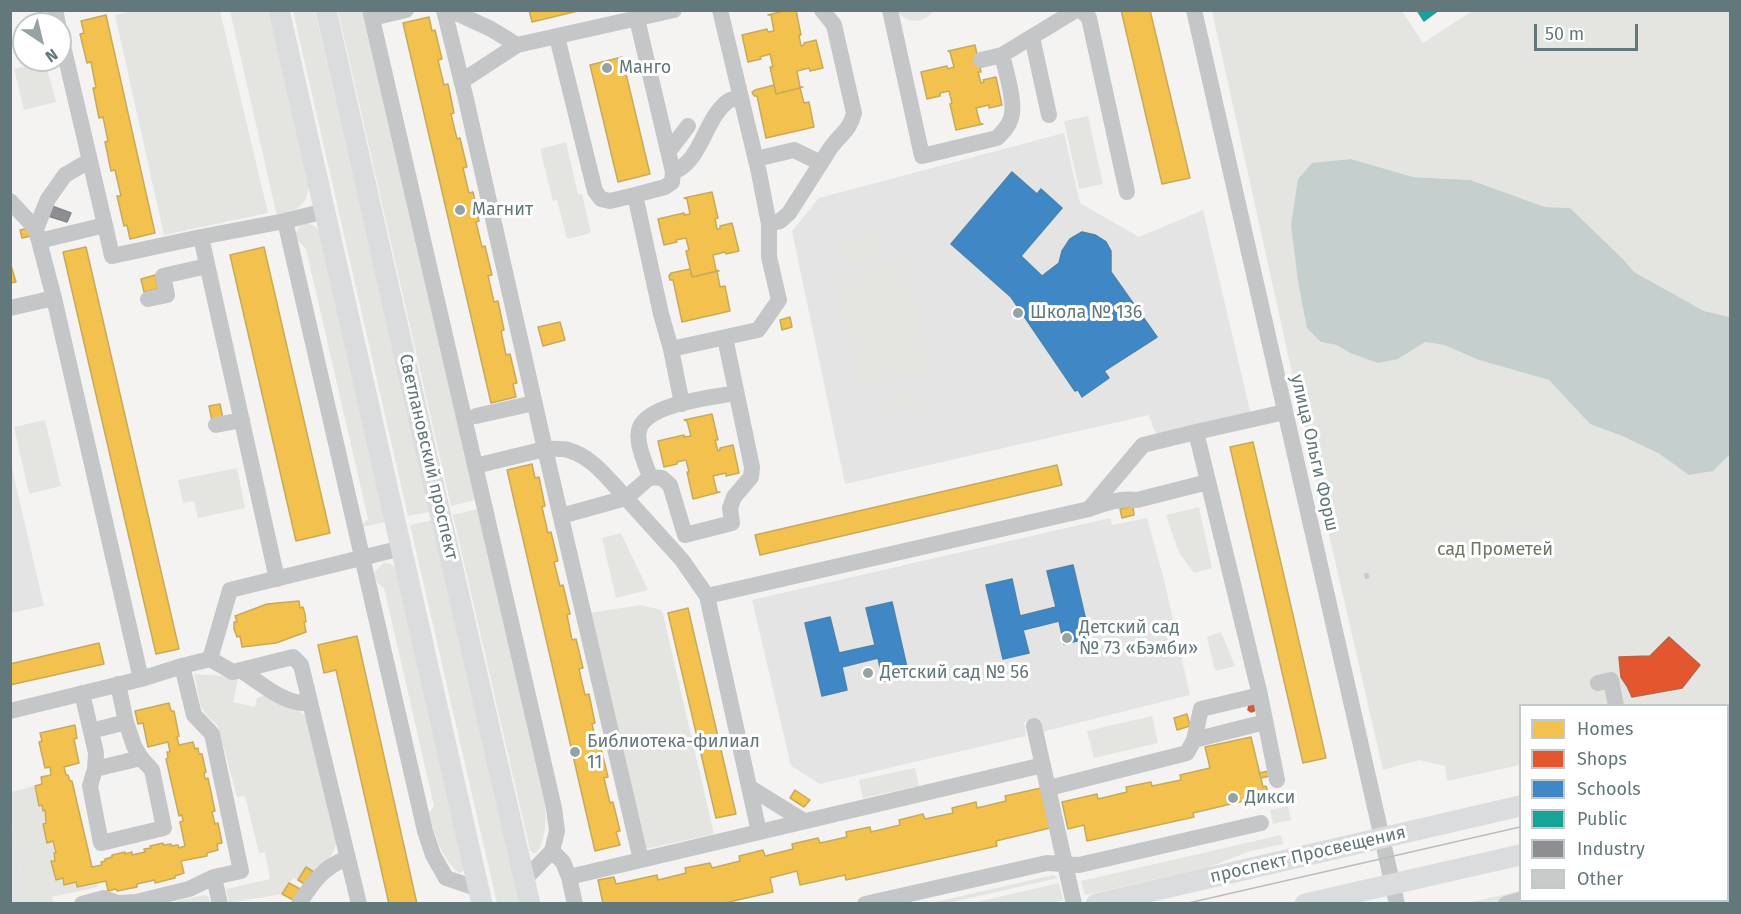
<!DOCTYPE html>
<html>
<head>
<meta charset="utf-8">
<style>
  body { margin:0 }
  #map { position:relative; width:1741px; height:914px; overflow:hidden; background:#f4f3f2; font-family:"Fira Sans",sans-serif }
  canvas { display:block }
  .frame { position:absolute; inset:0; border:12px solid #63787a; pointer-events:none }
  .legend { position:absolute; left:1519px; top:704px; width:210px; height:198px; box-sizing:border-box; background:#fff; border:2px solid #c1c9ca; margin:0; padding:8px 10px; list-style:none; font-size:18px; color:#63787a }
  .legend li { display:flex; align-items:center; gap:12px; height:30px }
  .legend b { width:30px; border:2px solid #c1c9ca }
  .north { position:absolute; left:12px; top:12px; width:60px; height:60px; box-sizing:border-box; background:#fff; border:2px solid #c1c9ca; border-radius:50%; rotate:145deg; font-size:16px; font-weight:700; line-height:24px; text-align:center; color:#63787a }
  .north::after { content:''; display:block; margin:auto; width:21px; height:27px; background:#96a3a4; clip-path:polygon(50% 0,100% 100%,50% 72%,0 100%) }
  .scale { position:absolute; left:1534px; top:24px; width:104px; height:27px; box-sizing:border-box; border:3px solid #63787a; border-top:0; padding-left:8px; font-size:18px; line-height:21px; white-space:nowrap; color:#63787a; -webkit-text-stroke:4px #fff; paint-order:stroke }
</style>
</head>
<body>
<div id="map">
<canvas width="1741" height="914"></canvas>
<div class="frame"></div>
<ul class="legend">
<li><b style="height:16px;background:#f2c14e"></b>Homes</li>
<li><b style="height:16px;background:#e4572e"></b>Shops</li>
<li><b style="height:16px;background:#3f88c5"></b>Schools</li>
<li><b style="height:16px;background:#17a398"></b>Public</li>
<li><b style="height:16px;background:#8d8d92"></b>Industry</li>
<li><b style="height:16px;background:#c9cbca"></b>Other</li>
</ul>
<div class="north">N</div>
<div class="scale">50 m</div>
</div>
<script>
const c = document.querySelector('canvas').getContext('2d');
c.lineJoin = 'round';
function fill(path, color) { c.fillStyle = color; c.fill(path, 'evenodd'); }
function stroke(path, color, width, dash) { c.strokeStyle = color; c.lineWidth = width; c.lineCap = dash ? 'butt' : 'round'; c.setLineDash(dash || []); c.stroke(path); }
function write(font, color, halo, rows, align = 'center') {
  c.font = font + ' "Fira Sans",sans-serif'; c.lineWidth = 6; c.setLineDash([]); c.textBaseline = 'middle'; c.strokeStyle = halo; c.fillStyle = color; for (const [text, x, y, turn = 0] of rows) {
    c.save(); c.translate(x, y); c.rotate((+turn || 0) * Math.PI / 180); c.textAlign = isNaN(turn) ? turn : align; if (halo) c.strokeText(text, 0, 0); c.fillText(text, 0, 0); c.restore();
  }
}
const built = new Path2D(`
  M1064 133 1080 203 1139 237 1203 210 1251 415 1159 436 1154 430 1149 415 845 484 792 231 819 198Z
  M10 460 44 606 11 613H10Z
  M1110 518 1112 525 1147 518 1164 580 1190 695 1042 732 1039 719 1024 722 1026 736 820 784 791 766 752 600Z
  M11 818 28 903H11Z
  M1730 839V903L1463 904 1520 891V900H1728V840Z`);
const green = new Path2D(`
  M134 11H220L268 213 164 235 115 15Z
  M230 11H269L309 185C307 206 296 212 277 216Z
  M293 11H315L430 512 408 516Z
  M338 11H362L475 500 451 506Z
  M896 11H934C922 24 908 24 896 11Z
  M1212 11H1402L1423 43 1472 11H1730V317L1704 311 1634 272 1623 259 1570 208 1545 207 1472 180 1413 177 1351 159 1321 342 1337 344 1350 353 1398 359 1425 342 1444 345 1479 360 1549 380 1590 424 1622 436 1658 453 1689 475 1730 454V452V721L1728 722V706H1520V765L1447 781 1445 766 1419 760 1383 770 1297 395Z
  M45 61 56 102 24 110 14 69Z
  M1088 116 1103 184 1079 189 1064 121Z
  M566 142 578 194H582L591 233 567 239 557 200 553 201 540 149Z
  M308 223 316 227 319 231 386 522 363 527V524L368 519 306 249 297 240 295 235 300 226Z
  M878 231 884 254 842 265 836 242Z
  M903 260 932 370 861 389 832 279Z
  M917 390 923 406 886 414 882 399Z
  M45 420 61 486 29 494 14 427Z
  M237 468 245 508 198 518 194 501 183 503 178 480Z
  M1199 507 1212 568 1194 573 1179 553 1166 515Z
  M477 509 545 806C547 818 545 844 536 853H533L530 850 453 515Z
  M432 520 520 903H497L410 525Z
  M621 533 648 590 616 598 602 538Z
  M384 563H389L396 568 465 869 460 873C442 861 434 833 429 813L434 806 384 588C377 584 374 579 375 571Z
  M640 605 662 610 714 834 645 849 590 613Z
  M1221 632 1235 666 1215 671 1207 637Z
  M194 674 235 677 238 679 233 702 255 707 257 698 266 695 298 710 308 718 337 841C334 856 325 863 314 872L306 867 298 880 293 878 282 894 229 903 226 889 270 879 265 852 259 853 245 796 237 797 218 726 207 716 201 707Z
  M1152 716 1158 743 1094 758 1087 731Z
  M915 768 919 786 863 798 859 780Z
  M34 786 38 806H41L43 812 44 811 45 822 42 823 47 843 52 842 55 853H53L54 860 51 861 55 881 62 879 64 886 75 883 76 888 97 884 98 887 52 897 53 903H28L11 818V792Z
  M1288 806 1291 820 1273 824 1270 810Z
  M1281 835 1283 844 1251 851 1206 868 1085 895 1081 881Z
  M1053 875 1058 878 948 903H931Z
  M1059 883 1063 900 1048 904 973 903Z
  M204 895 208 896 211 903 165 904Z`);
const water = new Path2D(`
  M1351 159 1413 177 1471 180 1545 207 1570 208 1623 259 1634 272 1704 311 1730 317V454L1713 471 1689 475 1658 453 1622 436 1590 424 1549 380 1479 360 1444 345 1425 342 1398 359 1378 363 1350 353 1337 345 1321 342 1307 328 1298 281 1291 225 1298 179 1312 163Z`);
const homes = new Path2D(`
  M529 10H582L532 22Z
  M787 10H796L801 35H799L801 46 804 45V43L816 40 823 68 810 71 809 68 797 71 800 87H803L776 94 770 67H773L770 54 760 57 761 59 748 62 742 35 767 29 768 32 774 31 771 15H768Z
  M1121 10H1150L1190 178 1162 184Z
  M106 15 155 233 130 239 127 225 124 226 117 196H121L115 170 111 171 105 142 108 141 103 117 99 118 93 88H96L91 62 87 63 80 34 84 33 81 21Z
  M429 17 432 31 435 30 442 59 438 60 444 85 448 84 454 113 451 114 457 139 460 138 467 167 463 168 469 193 473 192 479 221 476 222 482 247 485 246 492 275 488 276 494 302 498 301 504 330 501 331 506 355 510 354 517 383 513 384 516 397 491 403 403 23Z
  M975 45 981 72H978L981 83 984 82 983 80 996 77 1002 105 989 108V105L976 108 980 123 983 124 956 130 950 104 952 103 949 91 940 93V96L927 99 921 72 947 66 948 69 954 67 950 52 948 51Z
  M622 57 650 174 618 182 590 65Z
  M774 85 776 94 800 88 804 103 809 102 814 127 766 138 757 96H754L752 92 755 90Z
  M712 192 718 218 715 219 717 229H720V226L732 223 739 251 726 254 725 252 713 255 716 270 719 271 692 277 686 251 689 250 686 238 676 240 677 242 664 245 658 219 684 213V215L690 214 687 199 684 198Z
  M29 228 31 236 22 238 20 230Z
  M86 247 179 649 156 654 63 252Z
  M264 247 330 533 296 541 230 255Z
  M10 262 16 282 10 283Z
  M690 269 692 277 717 271 720 287 725 286 730 311 682 322 673 280H670L669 276 671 273Z
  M155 275 158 289 144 292 141 279Z
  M790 317 792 327 782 330 780 320Z
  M560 322 565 340 543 346 538 327Z
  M220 404 223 419 212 421 209 406Z
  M712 414 718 440H715L718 451 720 450V448L733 445 739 473 726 476V473L713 476 717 492H720L693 499 687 472H689L686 460 677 462V464L664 467 658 441 684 435V437L691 436 687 421 684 420Z
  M1253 442 1326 758 1303 763 1230 447Z
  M532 464 535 478 539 477 545 506 542 507 548 533 551 532 558 561 554 562 560 586 563 585 570 614 567 615 572 640 576 639 583 668 579 669 585 695 589 694 595 723 592 724 598 749 601 748 608 777 604 778 610 803 613 802 620 831 616 832 620 845 595 851 507 470Z
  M1057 465 1062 485 760 555 755 535Z
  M1133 506 1134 515 1122 518 1120 509Z
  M299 601 300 608 303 607 305 614 306 622H304L306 632 276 643 242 647 240 636 237 637 234 629V622H237L235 616 267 604Z
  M688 608 736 814 716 818 668 613Z
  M357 636 417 904H389L336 670 324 673 318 645Z
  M99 643 104 664 10 685V664Z
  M169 703 171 711H174L179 736 177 737 179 745 193 742 195 749 198 748 199 754H202L206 772 204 773 205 779 208 778 215 811 212 812 215 824 218 823 222 843 217 844 218 850 207 853V856L181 861 184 873 175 876V878L155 883V880L137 884V887L117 891 116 889 108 891 106 881 77 887 76 882 64 885 63 878 56 880 51 861H55L54 853H56L53 841 47 843 43 824 46 823 45 810 43 811 42 805 39 806 35 786 42 784 41 777 51 775 50 767 45 768 39 742 42 741 40 733 75 725 77 738 74 739 79 763 64 767 66 775H68L70 781H72L92 867 102 865 101 862 105 861V859L112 857V855L125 852V854L132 852V855L145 852 144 849 151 848 150 846 163 843V845L171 844V846L178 845 179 848 185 846 180 822 183 821 182 815 179 816 166 759 168 758 167 752H170L168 742 148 747 143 723 138 724 135 711Z
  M1187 714 1190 726 1177 730 1174 718Z
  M1251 737 1263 787 1266 786 1269 795 1193 813 1194 817 1087 841 1084 825 1068 829 1062 802 1097 794 1098 799 1127 792 1126 787 1151 782 1152 786 1181 780 1180 775 1210 768 1205 747Z
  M1269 771 1270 776 1261 778 1259 773Z
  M1041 788 1050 828 996 841 997 846 846 880 845 875 800 885 797 871 770 878 773 892 720 904H603L598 880 614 877 616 884 657 875 658 880 686 873 685 868 710 863 712 868 740 861 739 856 763 850 765 856 793 849 792 844 818 838 820 843 847 837 846 832 870 827 871 832 900 825 899 820 923 814 925 819 953 813 952 808 976 802 977 808 1006 801 1005 796Z
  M795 790 810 800 804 807 790 798Z
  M306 867 314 872 306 885 298 880Z
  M289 883 302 890 295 901 282 894Z`);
const shops = new Path2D(`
  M1669 637 1700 665 1682 688 1632 697 1627 686 1621 677 1619 657 1650 656Z
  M1249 704 1255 705 1256 708 1254 711 1251 712 1248 710Z
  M1730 867V904H1643V900H1728V868Z
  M1559 900H1589L1591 904H1545Z`);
const schools = new Path2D(`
  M1012 172 1037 194 1041 189 1062 208 1021 256 1042 276 1059 263 1062 251 1070 239 1082 232 1095 235 1106 242 1111 251V272L1157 337 1104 371 1109 378 1082 397 1078 390 1075 391 1011 297 951 244Z
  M1073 565 1090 638 1064 644 1059 621 1023 630 1029 653 1003 659 986 585 1012 579 1020 616 1056 607 1047 571Z
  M892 602 909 676 883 681 878 658 842 667 847 690 822 696 805 623 830 617 839 653 875 645 866 608Z`);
const public = new Path2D(`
  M1417 10H1439L1424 21Z`);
const industry = new Path2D(`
  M52 206 71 213 67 222 48 216Z`);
const building = new Path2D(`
  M1369 572 1370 579 1365 580 1363 573Z`);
const minor = new Path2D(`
  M55 10 58 24
  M370 10 554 808 557 831 552 851 526 878
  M444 10 465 95 545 449C552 449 561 448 568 450 593 457 609 480 626 498L561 516
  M450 10 491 29 517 45 674 10
  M890 10 922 156 997 138C1003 132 1009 126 1011 118 1016 103 1006 72 1002 55L1076 10
  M1081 10 1089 18 1127 192
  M1194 10 1397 904
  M372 18 406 10
  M60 33 105 225 39 241 54 298 141 679
  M557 37 595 191 601 199 610 201 635 195 661 314 671 349 682 404
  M1032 37 1049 115
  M981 60 1002 55
  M462 81 517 45
  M669 151 688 126
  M756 159 794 150 821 163C825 157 828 151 832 146 842 133 850 130 854 113L834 25 822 10
  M673 172C702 161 704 120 727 102 731 99 736 98 740 97
  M635 195 665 187 672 182 673 172 637 19
  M10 201 36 229 38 238
  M325 211 285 221 425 831 433 855 446 878 479 889
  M769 224 780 221 789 213 821 163
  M105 225 112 256 201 237
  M39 241 36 229 48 199 65 175 89 161
  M148 299 167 295 163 276 207 266
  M10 308 54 298
  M725 338 752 467 751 477 734 497 730 508 732 523 685 535 670 485 662 478 650 477C646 464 634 441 640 427 651 403 712 398 735 393
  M671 349 758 330 779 300 769 257V224L759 173 720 10
  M476 416 534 403
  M216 425 242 420
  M475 466 545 449 641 860
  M650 477 626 498 682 560 707 596
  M1090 508 1143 445 1196 432
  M277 579 201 237 285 221
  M210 659 230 590 402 548
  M182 666 210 659 233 672 293 657 301 665 359 904
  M242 671C262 684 285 705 309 703
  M1598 683 1611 680 1616 706
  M82 693 96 753 95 769 90 786 101 843 164 828 152 770 141 758 134 746 126 722 118 684
  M10 711 141 679 182 666 194 715 212 734 241 871 214 877 189 889 136 902 118 903 104 898 82 904
  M1034 726 1074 904
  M91 731 126 722
  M1728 738 1730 737
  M1194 740 1265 722
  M95 769 141 758
  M1277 780 1260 695 1196 432 1285 412
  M749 787 804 821
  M1049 788 1187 753 1194 740 1201 709 1260 695
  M759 832 707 596 1089 509C1105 503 1120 498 1137 500L1208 482
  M1728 834 1730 833
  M552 851 563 862 569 877 1043 765
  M214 877 220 904
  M569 877 575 904
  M1595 900 1596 904
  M1628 900V904
  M299 904C311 885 324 865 347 859
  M865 904 1047 863 1079 865 1261 823
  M1506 904 1520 900`);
const major = new Path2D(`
  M279 10 482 904
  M326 10 440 513 530 904
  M1728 759 1730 758
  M1728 808 1730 807
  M1096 904 1520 806
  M1305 904 1520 855`);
const tram = new Path2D(`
  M1728 788 1730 787
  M1184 904 1520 827`);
const markers = [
  [607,68,6,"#96a3a4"],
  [460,210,6,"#96a3a4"],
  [1018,313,6,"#96a3a4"],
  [1067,638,6,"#96a3a4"],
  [868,673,6,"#96a3a4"],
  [575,752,6,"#96a3a4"],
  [1233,798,6,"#96a3a4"]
];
const poiNames = [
  ["Манго",619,68],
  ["Магнит",472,210],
  ["Школа № 136",1030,313],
  ["Детский сад",1079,628],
  ["№ 73 «Бэмби»",1079,649],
  ["Детский сад № 56",880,673],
  ["Библиотека-филиал",587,742],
  ["11",587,763],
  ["Дикси",1245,798]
];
const streetNames = [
  ["улица Ольги Форш",1314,453,77],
  ["Светлановский проспект",428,457,77],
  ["проспект Просвещения",1308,855,-13]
];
const parkNames = [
  ["сад Прометей",1495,550]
];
fill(built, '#e4e4e4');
fill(green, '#e4e5e0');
fill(water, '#c5d0ce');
fill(homes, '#f2c14e');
stroke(homes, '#c7ab5b', 1.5);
fill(shops, '#e4572e');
stroke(shops, '#bd6145', 1.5);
fill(schools, '#3f88c5');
stroke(schools, '#4a83ae', 1.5);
fill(public, '#17a398');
stroke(public, '#2e968f', 1.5);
fill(industry, '#8d8d92');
stroke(industry, '#80878b', 1.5);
fill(building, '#c9cbca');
stroke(building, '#e3e2e2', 1.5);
stroke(minor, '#c4c6c7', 16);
stroke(major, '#dbdcdd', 21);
stroke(tram, '#babdbc', 1.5);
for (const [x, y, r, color] of markers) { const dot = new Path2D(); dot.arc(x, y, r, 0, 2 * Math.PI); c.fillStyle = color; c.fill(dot); stroke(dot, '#fff', 2); }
write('18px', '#63787a', '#fff', poiNames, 'left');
write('18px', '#63787a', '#fff', streetNames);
write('18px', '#6f7765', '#fff', parkNames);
</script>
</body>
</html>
